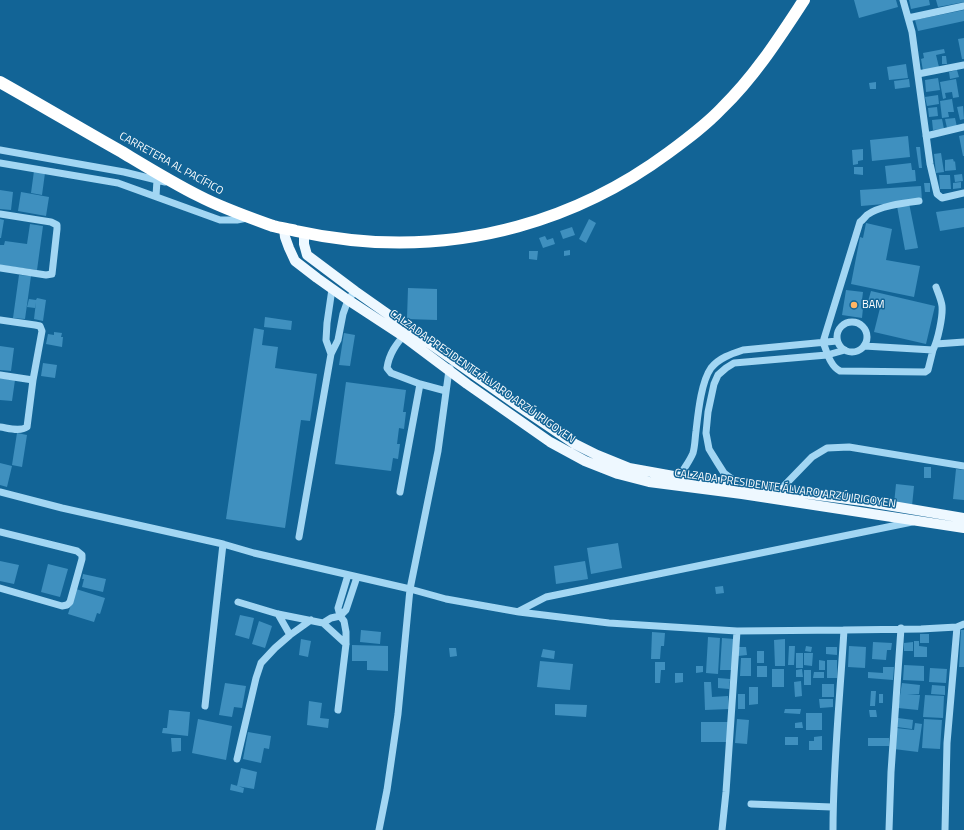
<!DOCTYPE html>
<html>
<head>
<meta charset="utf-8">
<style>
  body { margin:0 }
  canvas { display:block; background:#126496 }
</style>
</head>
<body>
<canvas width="964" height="830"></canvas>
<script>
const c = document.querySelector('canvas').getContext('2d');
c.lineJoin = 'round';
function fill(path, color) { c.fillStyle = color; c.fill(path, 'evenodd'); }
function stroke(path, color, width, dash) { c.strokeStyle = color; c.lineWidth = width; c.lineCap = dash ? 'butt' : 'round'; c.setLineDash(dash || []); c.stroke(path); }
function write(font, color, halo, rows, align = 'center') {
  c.font = font + ' "Titillium Web",sans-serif'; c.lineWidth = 3; c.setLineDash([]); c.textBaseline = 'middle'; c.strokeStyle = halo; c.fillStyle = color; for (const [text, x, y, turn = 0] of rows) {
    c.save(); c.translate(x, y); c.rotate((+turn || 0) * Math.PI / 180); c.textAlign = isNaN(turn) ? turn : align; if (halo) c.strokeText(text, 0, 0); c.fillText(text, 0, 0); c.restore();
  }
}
const building = new Path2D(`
  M854 0H896L898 7 859 18Z
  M909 0H929L930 5 911 9Z
  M936 0H964V2L938 7Z
  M964 10V21L918 31 915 20Z
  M964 38V59H962L958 39Z
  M944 49 945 53 936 55 939 67 923 71 921 59 924 58 923 53Z
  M942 56H946L947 64H942Z
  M906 64 908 78 889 80 887 67Z
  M957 70 959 77 950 79 949 72Z
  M938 78 940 90 926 92 925 80Z
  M909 79 910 87 895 89 894 81Z
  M956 79 959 97 953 98 952 92 945 93 946 98 943 99 940 82Z
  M876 82V89H870L869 83Z
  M938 95 939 104 927 106 925 97Z
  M952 99 954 112H948L949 117 942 118 940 101Z
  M963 106 964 119 960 120 957 107Z
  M937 107 938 116 929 117 928 108Z
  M955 118 957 127 947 128 945 119Z
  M942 119 944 129 933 130 932 120Z
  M964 135V156H963L959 136Z
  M908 136 910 157 872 161 870 140Z
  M916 147H920L922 168H919Z
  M863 149V160L858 161V164L853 165 852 150Z
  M941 153 944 172 936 173 934 154Z
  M953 159 954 162 955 161 956 170 945 171V160Z
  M911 163 912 170H915L916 181 887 184 885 166Z
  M854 167H863V175L854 174Z
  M34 171 45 173 42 195 31 193Z
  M962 174 963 181 955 182 954 175Z
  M939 175H950L951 189H940Z
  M961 182V188L953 189V183Z
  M924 183H930V192H925Z
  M921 186 922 200 896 202V203L861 206 860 190Z
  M0 190 13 192 11 210 0 209Z
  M21 192 49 197 46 216 18 211Z
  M909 203 918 248 905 250 897 206Z
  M964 208V227L940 231 936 212Z
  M0 219 4 220 1 238H0Z
  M589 219 596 223 586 243 579 239Z
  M866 223 892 229 886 260 920 266 914 297 851 284 860 237 863 238Z
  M30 224 43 226 37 270 0 265V245H4L5 241 27 244Z
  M572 227 575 235 563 239 560 231Z
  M545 236 547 240 553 238 555 244 543 248 539 238Z
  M570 250V255L564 256V251Z
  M529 251H538L537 260 529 259Z
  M19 275 31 276 25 319 13 318Z
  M408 288 437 289V320L407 319Z
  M846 290 863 292 861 308H863L862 318 842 315Z
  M871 291 935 306 926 344 874 332 880 308 867 305Z
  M37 298 46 300 43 321 34 319 36 302 35 308 27 307 29 299 36 300Z
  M265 317 292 321 291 330 264 327Z
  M254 328 264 330 262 345 278 347 275 368 317 374 310 421 301 420 285 528 226 519Z
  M54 332 62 333 61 337H63L62 347 46 344 48 334 54 335Z
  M344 333 355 335 350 366 339 365Z
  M0 346 14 348 11 371 0 370Z
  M43 363 57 365 55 378 41 376Z
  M0 378 15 380 12 401 0 400Z
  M346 382 406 390 403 412H406L404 429 399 428 397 444H400L398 459 393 458 391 471 335 464Z
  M17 433 27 435 22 467 12 465Z
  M0 463 12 466 7 487 0 485Z
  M924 467H931V478H924Z
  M956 469 964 470V500L953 499Z
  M896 484 914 486 912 506 894 504Z
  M618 543 622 568 591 574 587 548Z
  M0 561 19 565 14 584 0 581Z
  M585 561 588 579 556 584 554 566Z
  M48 564 68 569 60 597 41 592Z
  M83 574 106 579 103 592 82 587 84 579H82Z
  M723 586 724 593 716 594 715 587Z
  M76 589 105 598 100 614 97 613 94 622 68 614Z
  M240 615 254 618 249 639 235 635Z
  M259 621 272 626 265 648 252 644Z
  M361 630 381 632 380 644 360 642Z
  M961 630H964V667H959Z
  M652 632 665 633 664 646H661L660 659H651Z
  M920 634H929V643H920Z
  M708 637 720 638 718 674 706 673Z
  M722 638 734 639 732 670H720Z
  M301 639 311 641 308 657 299 655Z
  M785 639V666H775L774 640Z
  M914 641H919V646L927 647V657H914Z
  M873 642 892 643 891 650H887L886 660 872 659Z
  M913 642V651H904V643Z
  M352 645 388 646V671L367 670V661H352Z
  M789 646H795L794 665H788Z
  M806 646 812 647 811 652 805 651Z
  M849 646 866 647 865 668 848 667Z
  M737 647H746L747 655 738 656Z
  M826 647H837V655L826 654Z
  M449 648H456L457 656 450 657Z
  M543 649 555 651 554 659 541 657Z
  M757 651H764V663H757Z
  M796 653H803V668H796Z
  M804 653H813L812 666 804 665Z
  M741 658H751V676H740Z
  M819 660 825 661V670H819Z
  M827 660H837V678H827Z
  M540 661 573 664 570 690 537 687Z
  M655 662H665V670H661L660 683H655Z
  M904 665 924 666V681L903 680Z
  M696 666H703V672L696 673Z
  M757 666H767V677H757Z
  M883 667H894L893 680 868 678V672L883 673Z
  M930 668 947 669 946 683 929 682Z
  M772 669H784V687H772Z
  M802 669 803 677H796V670Z
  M804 670H811V685H804Z
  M814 672H824V678H813Z
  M675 673H683V682L675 683Z
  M718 678 730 679 729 689 718 688Z
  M801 681 802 696 795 697 794 682Z
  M704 682H711L712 697 728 696 729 709 705 710Z
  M225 683 246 686 242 708 234 707 232 717 219 715Z
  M902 683 920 685 919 694H907L920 695 918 710 898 708Z
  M822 684H834V697H822Z
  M932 685 945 686V695L931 694Z
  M749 687H758V704L749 705Z
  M871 691H876L875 706H870Z
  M738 694H745V709H738Z
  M879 694H883V703H879Z
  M925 695 944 696 943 718 923 717Z
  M819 699H833V707L820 708Z
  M309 701 322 703 320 718 329 719 328 728 307 725Z
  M555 704 587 705 586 717 555 715Z
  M785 709H801L800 714 784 713Z
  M169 710 190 712 188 736 162 733 163 728H167Z
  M869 710H876L877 717H870Z
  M806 713H822V730H806Z
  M898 718 913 720 912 729 897 727Z
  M198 719 232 726 226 760 192 753Z
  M737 719 749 720 747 744 735 743Z
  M924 719 942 720 940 749 922 748Z
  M701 722H729V742H701Z
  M802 722 803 728H795V723Z
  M915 723 922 724 918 752 894 749 896 728 914 730Z
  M248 732 271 736 269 749 264 748 261 763 243 759Z
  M822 736V750H809V741H814V737Z
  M785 737H798V745H785Z
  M171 738H181V751L172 752Z
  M868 738H889V746H868Z
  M241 768 257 772 254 789 237 786Z
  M231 784 244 788 243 793 230 790Z`);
const minor = new Path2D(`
  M903 0 912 32 930 164 937 194 942 198 964 193
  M908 18 964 6
  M918 74 964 65
  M926 136 964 127
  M0 150 124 172 165 182
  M0 163 118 183 220 220H237L247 218
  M156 196 157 180
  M919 201C904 203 879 206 867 215 865 217 863 220 860 222L823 342C827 352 830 366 840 371L925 372 928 370 933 350
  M0 214 51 222 57 225V229L52 274 46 275 0 268
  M0 320 35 325 40 326 42 331 33 380 27 427C20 432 8 428 0 427
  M837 337a15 15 0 1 1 30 0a15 15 0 1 1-30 0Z
  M406 333C396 344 389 354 387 368L391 373 420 384 446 391
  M936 344 964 342
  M864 346 933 350C938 340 943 316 942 306 941 299 938 293 936 287
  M331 354 326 340 327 323 332 289
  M0 375 33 380
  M678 480C682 470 689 463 693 453 695 446 695 438 696 431 698 414 701 382 711 368 719 358 731 354 743 350L837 341
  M739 484 724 473 717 462 709 449 706 433 708 412 714 384 718 375 726 368 734 363 827 355 845 350
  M780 490 812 457 827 448 849 447 964 466
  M0 492 62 508 223 544 254 553 410 589 446 599 519 612 609 623 737 631 844 630 921 629 957 627 964 624
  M400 492 420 384
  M0 532 77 551 82 555V559L70 602 67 605 62 606 0 588
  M299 537 331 354 338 340 343 314 348 300 355 291
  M238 602 278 614 323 623 346 644
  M519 611 546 597 912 522
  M278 614 290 635
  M323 623 331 618 340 616 346 610 357 577
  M205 706 223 544
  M338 710 346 644V632L344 621 340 616 338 608 348 575
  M237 759 256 678 261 663 275 648 290 635 311 620
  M751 804 832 807
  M379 830 387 790 398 714 410 589 438 451 449 370 450 368
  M722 830 726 792 737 631
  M833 830C833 763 840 697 844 630
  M889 830 891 772 901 628
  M945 830 947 743 957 627`);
const major = new Path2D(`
  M284 229 285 237 289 248 295 261 317 278 348 300 403 336 467 384 550 442 585 461 618 474 649 482 742 494 964 528
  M304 233V244L307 255 355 291 517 405 575 444 597 455 629 468 679 477 863 501 964 518`);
const highway = new Path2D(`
  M0 82C41 105 81 129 122 152 147 167 173 183 199 196 222 208 248 217 273 226 280 228 288 229 296 231 314 235 332 238 351 240 465 252 576 221 668 153 687 139 706 125 722 108 755 76 779 38 804 0`);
const markers = [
  [854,305,4,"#ffb564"]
];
const streetNames = [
  ["CARRETERA AL PACÍFICO",171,164,29],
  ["CALZADA PRESIDENTE ÁLVARO ARZÚ IRIGOYEN",482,377,35],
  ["CALZADA PRESIDENTE ÁLVARO ARZÚ IRIGOYEN",785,489,8]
];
const poiNames = [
  ["BAM",862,305]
];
fill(building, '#3f90bf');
stroke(minor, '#a2d6f3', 7);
stroke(major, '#eef8ff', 10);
stroke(highway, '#fff', 12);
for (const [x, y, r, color] of markers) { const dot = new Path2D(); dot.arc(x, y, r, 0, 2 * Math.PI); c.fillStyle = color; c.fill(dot); stroke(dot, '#126496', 1.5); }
write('11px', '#fff', '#126496', streetNames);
write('11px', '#fff', '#126496', poiNames, 'left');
</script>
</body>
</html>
